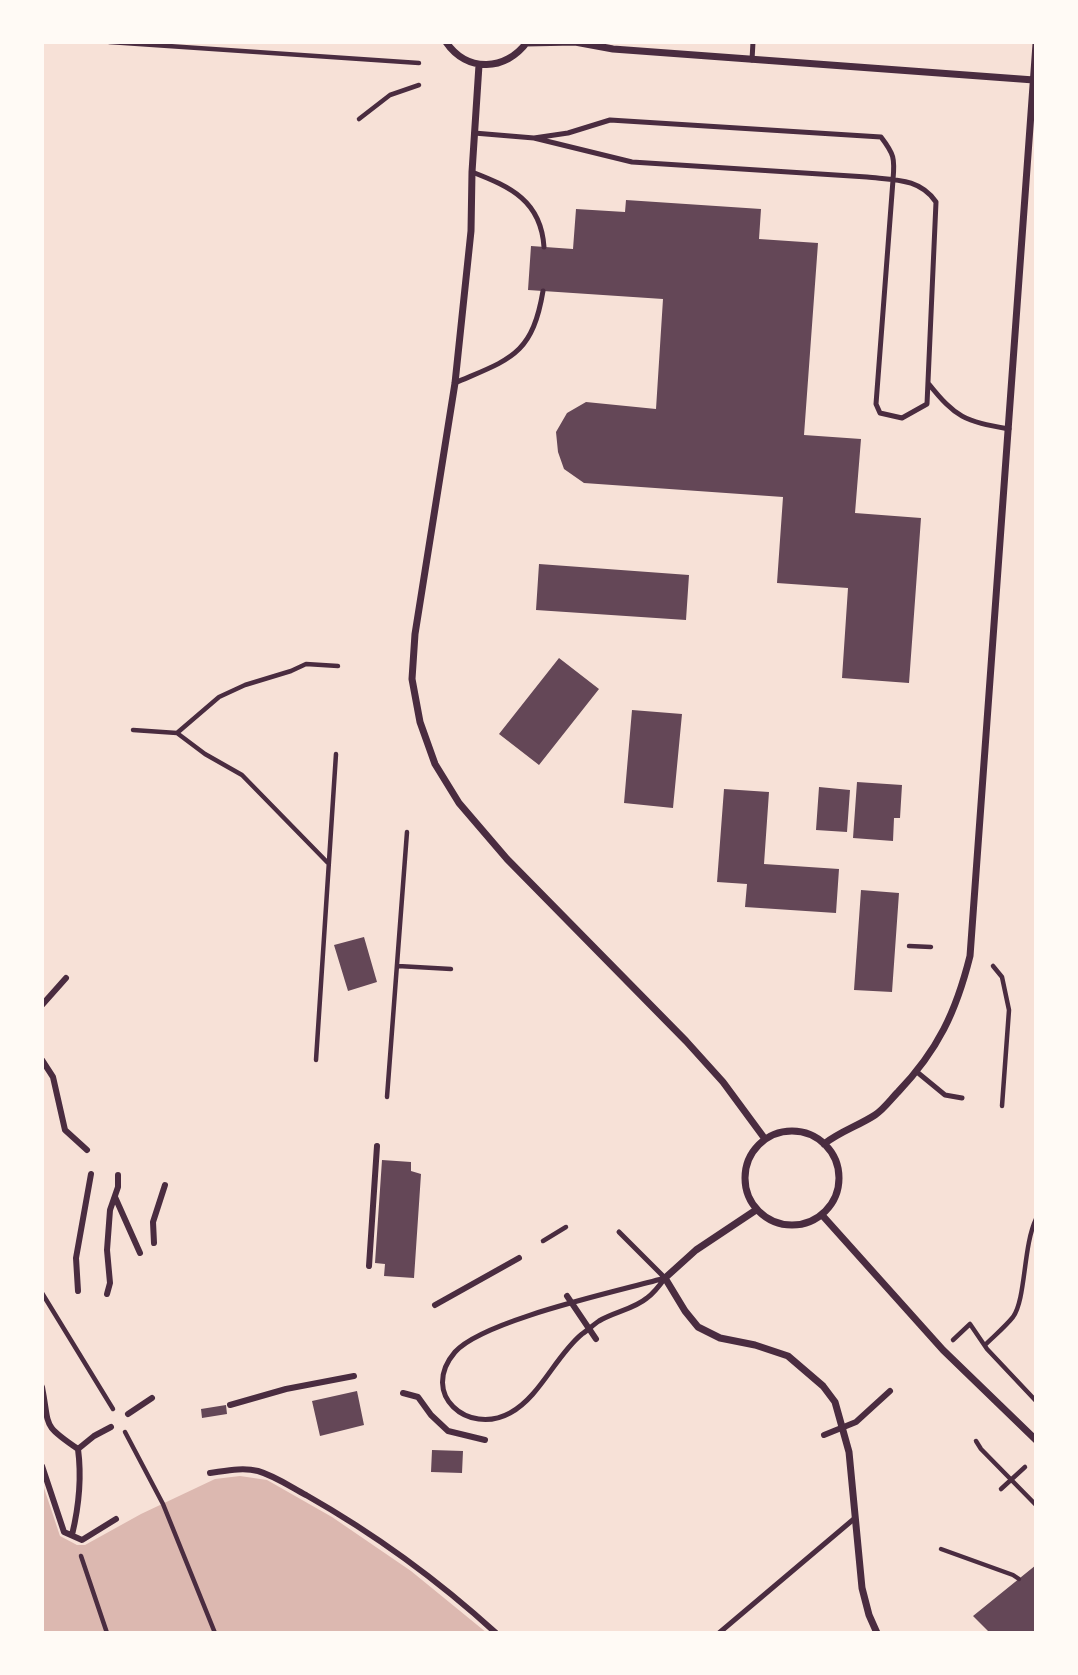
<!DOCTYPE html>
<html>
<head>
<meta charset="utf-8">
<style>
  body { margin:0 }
  #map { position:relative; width:1078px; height:1675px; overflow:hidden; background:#f7e1d7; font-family:"Asap Condensed",sans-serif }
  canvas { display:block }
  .frame { position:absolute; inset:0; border:44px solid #fffaf5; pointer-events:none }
</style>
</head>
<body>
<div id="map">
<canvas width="1078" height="1675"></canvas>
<div class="frame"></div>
</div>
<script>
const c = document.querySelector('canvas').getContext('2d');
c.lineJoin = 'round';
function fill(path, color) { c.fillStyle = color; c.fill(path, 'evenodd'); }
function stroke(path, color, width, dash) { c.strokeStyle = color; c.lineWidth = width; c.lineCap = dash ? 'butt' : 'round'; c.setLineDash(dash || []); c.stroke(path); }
const water = new Path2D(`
  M240 1476 267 1480 332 1517 411 1571 487 1633H42V1482L60 1536 77 1545H85L141 1514 215 1479Z`);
const building = new Path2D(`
  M626 200 761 209 759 239 818 243 804 435 861 439 855 513 921 518 909 683 842 678 848 588 777 583 783 497 584 483 564 469 558 452 556 432 567 413 586 402 656 409 663 299 528 290 531 246 573 249 576 209 625 212Z
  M539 564 689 575 686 620 536 610Z
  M559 658 599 689 539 765 499 734Z
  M632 710 682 714 673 808 624 803Z
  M857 782 902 785 900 818H894L893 841 853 838Z
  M819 787 850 790 847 832 816 830Z
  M724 789 769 792 764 864 839 869 836 913 745 907 747 884 717 882Z
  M861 890 899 893 892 992 854 990Z
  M364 937 377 982 348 991 334 945Z
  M382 1160 411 1162V1171L421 1174 414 1278 384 1276 385 1264 375 1263Z
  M357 1391 364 1425 320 1436 312 1401Z
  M226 1405 227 1414 202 1418 201 1409Z
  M432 1450 463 1451 462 1473 431 1472Z
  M1036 1565V1633H990L973 1616Z`);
const path = new Path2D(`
  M109 42 419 63
  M359 119 390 95 419 85
  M133 730 177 733 205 754 242 775 328 863
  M177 733 219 697 245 685 291 671 306 664 338 666
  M909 946 931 947
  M398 966 451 969
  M993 966 1002 977 1009 1010 1002 1106
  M316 1060 336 754
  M387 1097 407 832
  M543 1241 566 1227
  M42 1293 113 1409
  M953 1340 970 1324 987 1349 1036 1401
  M985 1345C994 1336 1005 1327 1013 1317 1026 1299 1023 1246 1036 1219
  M125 1432 163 1504 215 1633
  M976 1441 981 1449 1036 1505
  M1001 1489 1025 1467
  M941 1549 1013 1575 1019 1579
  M81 1556 107 1633`);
const service = new Path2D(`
  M752 60 753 42
  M474 133 534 138 632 162 867 177C894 180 920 178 936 202L927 404 902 418 880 413 876 404 893 180C895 158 894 154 881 137L610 120 568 133 534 138
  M472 172C511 187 541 201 544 247
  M455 383C510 359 532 356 543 291
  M928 383C956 418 964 421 1009 429
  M917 1072 945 1095 962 1098
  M619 1232 665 1278
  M665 1278C660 1285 654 1293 647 1298 634 1309 614 1312 599 1321 593 1325 588 1330 582 1334 556 1355 540 1397 510 1413 468 1436 419 1394 455 1352 483 1320 619 1291 665 1278Z
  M719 1633 855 1518`);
const pedestrian = new Path2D(`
  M42 1005 66 978
  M42 1060 53 1077 65 1130 87 1150
  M115 1197 140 1253
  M154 1243 153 1222 165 1185
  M369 1266 377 1146
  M78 1291 76 1258 91 1174
  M107 1294 110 1283 107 1250 110 1210 118 1187V1175
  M567 1296 596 1339
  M435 1305 519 1258
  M42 1387C50 1427 41 1424 78 1449 82 1479 79 1506 72 1535
  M403 1393 418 1397 431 1415 448 1431 485 1440
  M230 1405 286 1389 354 1376
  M128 1414 152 1398
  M824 1435 856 1422 890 1391
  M78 1449 94 1436 111 1427
  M42 1466 64 1532 82 1540 116 1519
  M210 1473C225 1471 242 1467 258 1471 275 1476 291 1487 306 1495 373 1533 439 1581 496 1633`);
const minor = new Path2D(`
  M446 42C467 73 506 71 527 42
  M526 43 575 42 613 49 1034 80
  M479 65 472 172 471 231 455 383 415 634 412 679 420 722 435 764 459 803 507 859 686 1041 723 1082 765 1139
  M745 1178a47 47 0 1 1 94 0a47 47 0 1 1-94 0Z
  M824 1144C841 1131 858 1126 875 1115 884 1109 891 1099 898 1092 938 1050 956 1012 970 956L1036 44
  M756 1210 696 1250 665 1278 685 1311 698 1327 720 1338 755 1345 788 1356 823 1386 835 1402 849 1452 862 1588 869 1615 877 1633
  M822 1215 943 1350 1036 1440`);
fill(water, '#dcb8b0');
fill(building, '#644757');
stroke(path, '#4a2c40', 4.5);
stroke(service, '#4a2c40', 5);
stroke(pedestrian, '#4a2c40', 6);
stroke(minor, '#4a2c40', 7);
</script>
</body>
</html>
